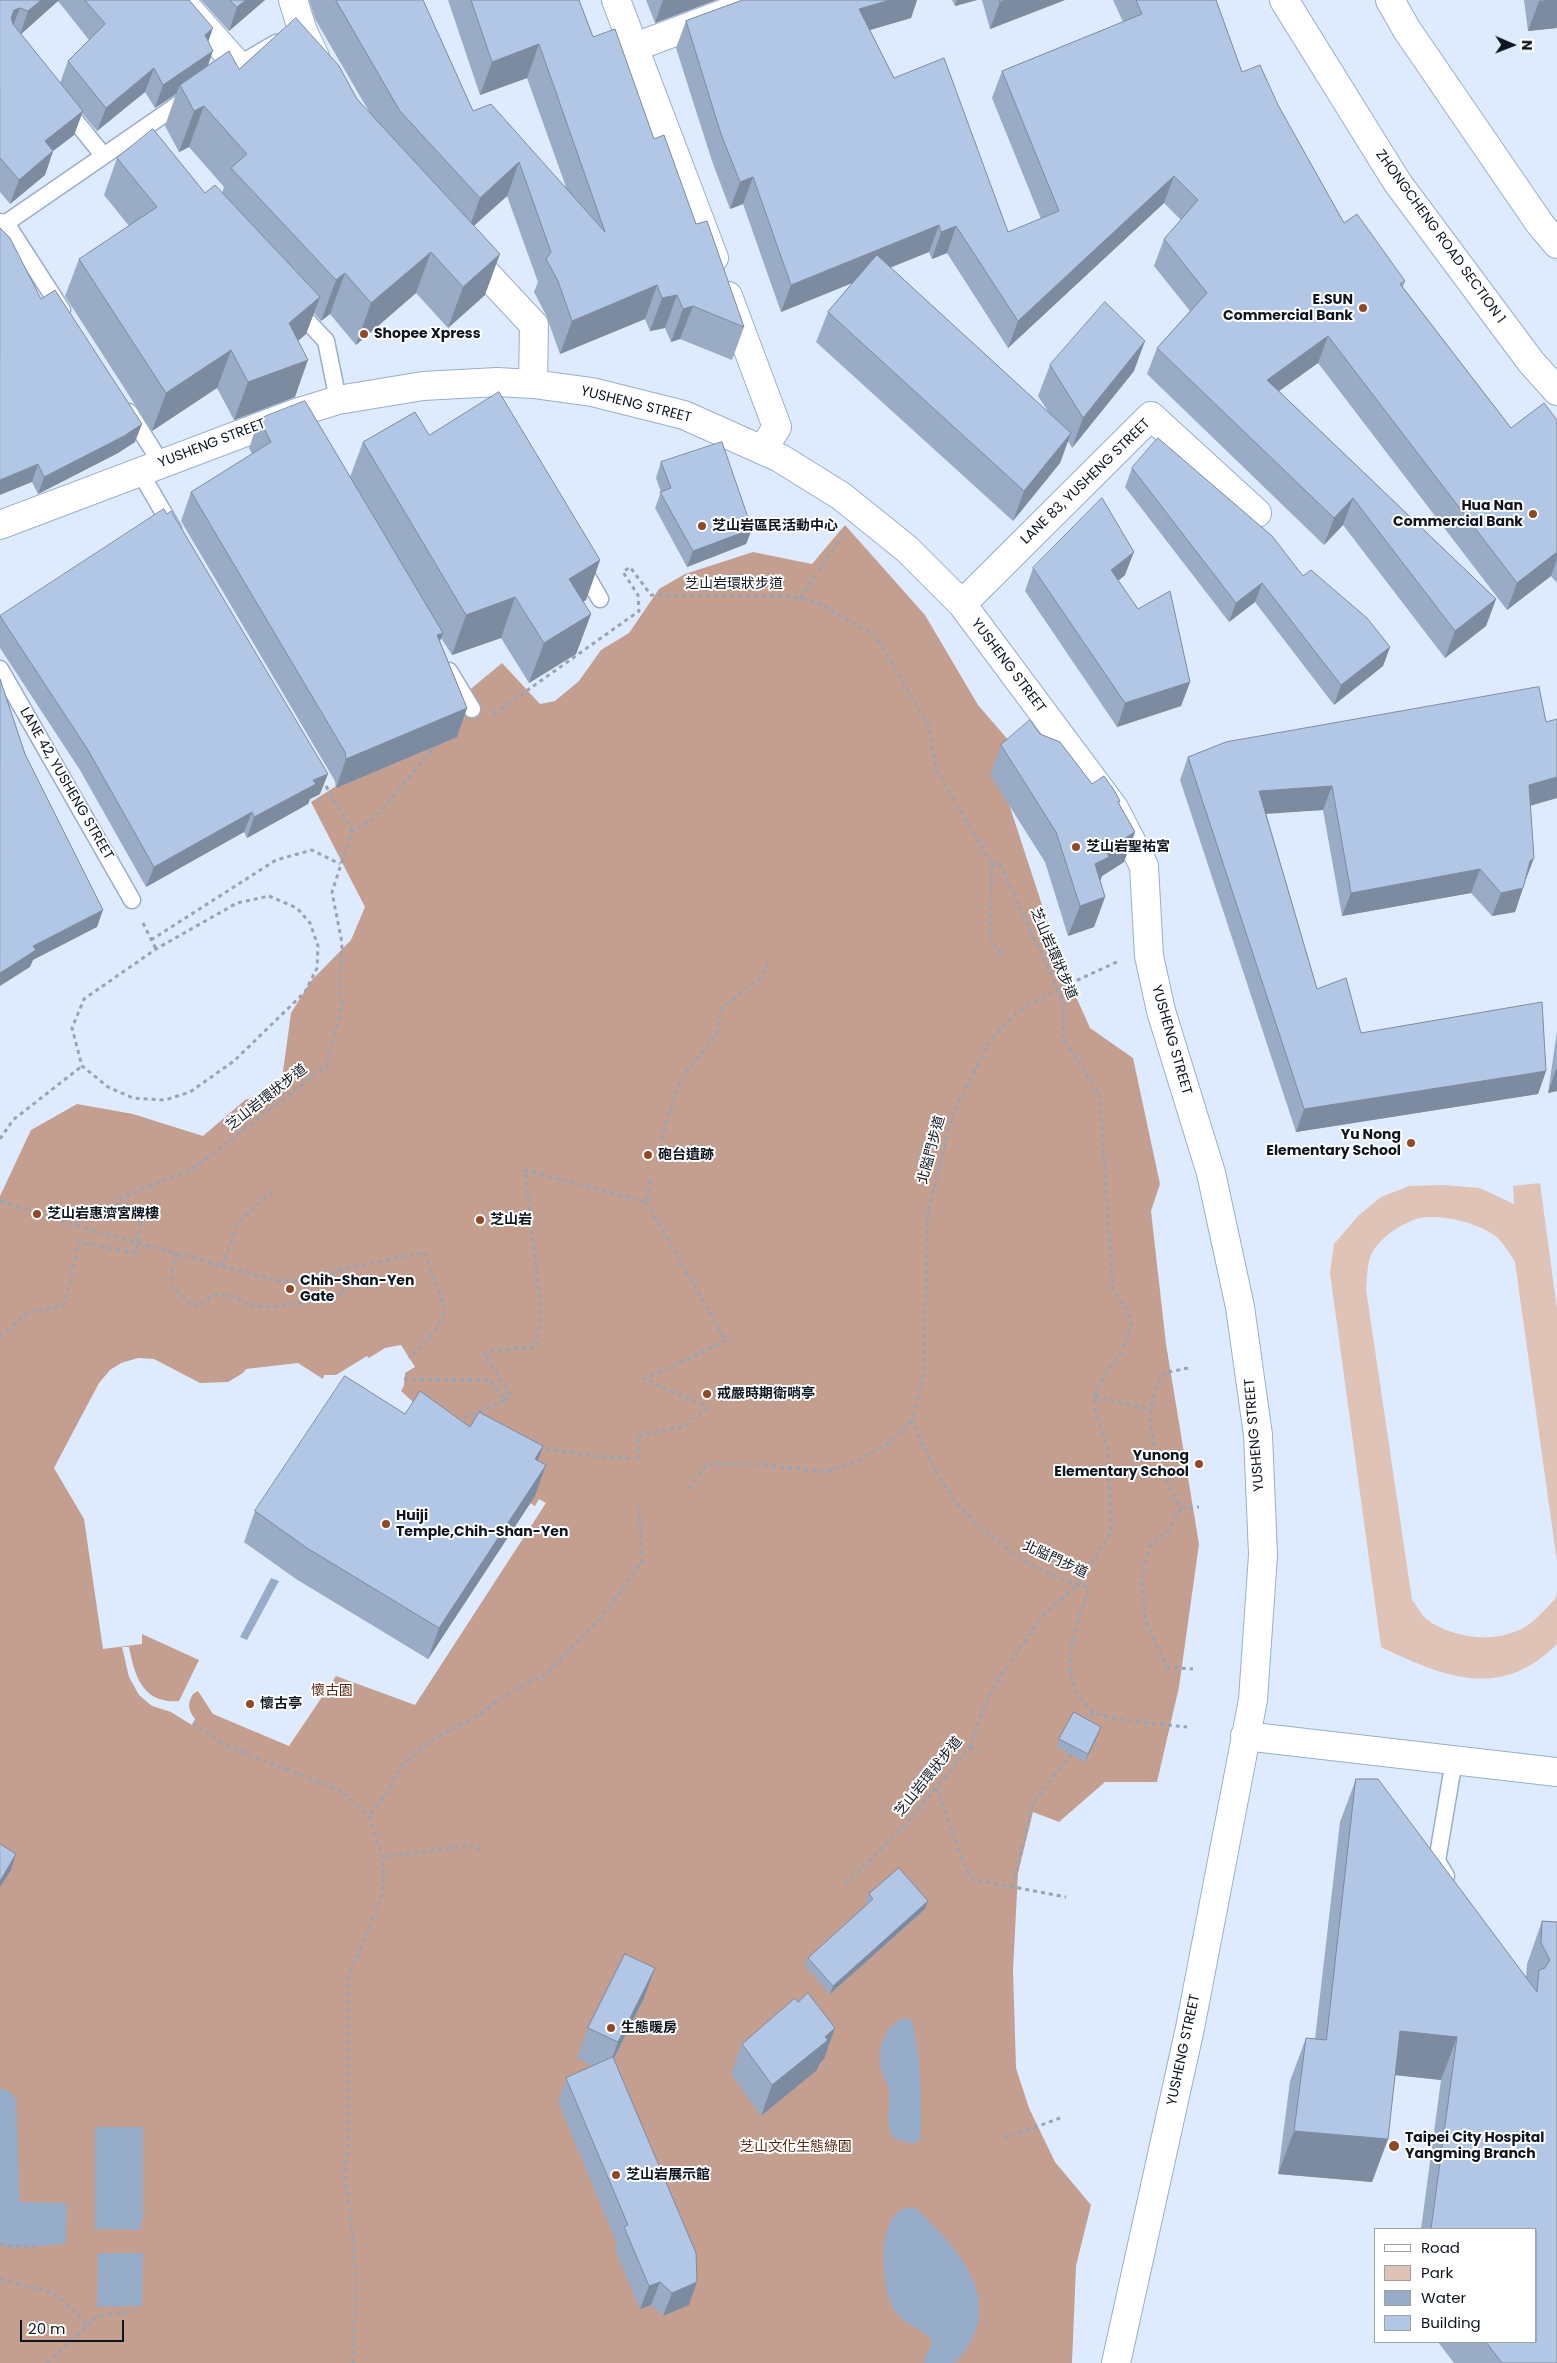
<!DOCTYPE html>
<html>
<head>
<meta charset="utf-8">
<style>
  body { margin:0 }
  #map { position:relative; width:1557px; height:2363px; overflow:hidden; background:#deebff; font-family:Poppins,sans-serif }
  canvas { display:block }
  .legend { position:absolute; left:1374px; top:2228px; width:162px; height:115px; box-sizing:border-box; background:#fff; border:1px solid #9ea1a5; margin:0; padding:6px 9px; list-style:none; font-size:15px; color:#0d151f }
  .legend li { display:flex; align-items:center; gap:10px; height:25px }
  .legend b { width:25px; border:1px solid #9ea1a5 }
  .north { position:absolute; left:1487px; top:20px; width:50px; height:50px; -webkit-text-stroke:4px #fff; paint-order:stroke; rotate:91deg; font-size:14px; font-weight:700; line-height:20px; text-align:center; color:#0d151f }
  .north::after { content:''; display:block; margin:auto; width:18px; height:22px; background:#0d151f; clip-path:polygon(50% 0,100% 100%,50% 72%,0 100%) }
  .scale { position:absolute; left:20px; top:2320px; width:104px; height:22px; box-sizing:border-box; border:2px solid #0d151f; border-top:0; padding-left:6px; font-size:15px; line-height:18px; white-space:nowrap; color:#0d151f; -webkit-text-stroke:4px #fff; paint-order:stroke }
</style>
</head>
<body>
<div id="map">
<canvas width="1557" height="2363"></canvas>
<ul class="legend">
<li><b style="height:6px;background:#fff"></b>Road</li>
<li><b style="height:14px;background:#dfc3b7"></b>Park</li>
<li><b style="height:14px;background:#97acc9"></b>Water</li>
<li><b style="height:14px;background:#b2c7e5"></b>Building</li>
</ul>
<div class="north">N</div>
<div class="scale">20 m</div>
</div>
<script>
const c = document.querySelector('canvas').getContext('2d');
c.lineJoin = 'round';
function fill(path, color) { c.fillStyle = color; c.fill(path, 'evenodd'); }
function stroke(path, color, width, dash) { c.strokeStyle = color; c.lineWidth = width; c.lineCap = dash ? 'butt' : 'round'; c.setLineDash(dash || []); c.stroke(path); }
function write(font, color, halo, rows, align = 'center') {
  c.font = font + ' Poppins,"Noto Sans TC",sans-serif'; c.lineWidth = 4; c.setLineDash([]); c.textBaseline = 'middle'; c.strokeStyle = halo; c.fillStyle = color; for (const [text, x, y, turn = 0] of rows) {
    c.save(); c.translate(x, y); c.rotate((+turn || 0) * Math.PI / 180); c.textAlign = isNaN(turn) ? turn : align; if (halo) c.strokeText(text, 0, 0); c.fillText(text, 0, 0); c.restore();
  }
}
const green = new Path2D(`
  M1540 1183 1557 1309V1562L1515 1262C1509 1252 1503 1242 1494 1235 1478 1223 1447 1216 1427 1217 1407 1218 1376 1239 1370 1258 1367 1268 1367 1280 1366 1289L1412 1600C1417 1606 1421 1614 1426 1619 1454 1639 1495 1644 1525 1627 1537 1620 1547 1607 1556 1598L1557 1591V1644C1501 1701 1443 1677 1381 1647L1330 1273 1334 1244 1358 1216 1381 1197 1409 1186 1443 1185 1480 1188 1514 1204 1513 1186Z`);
const forest = new Path2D(`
  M845 525 925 615 978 705 1029 764 1007 798 1061 963 1090 1028 1133 1058 1160 1184 1151 1211 1166 1344 1199 1544 1179 1687 1157 1782H1105L1059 1822 1033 1812 1018 1873 1013 1970 1016 2068 1029 2108 1055 2162 1091 2205 1076 2266 1072 2363H0V1196L31 1130 77 1104 133 1114 203 1136 245 1100 281 1086 291 1013 311 981 351 940 365 907 311 802 409 740 502 663 540 704 555 701 579 681 601 650 629 633 659 589 685 574 753 552 812 564ZM401 1345 415 1367 405 1373 404 1385 401 1391 425 1413 394 1444 244 1542 428 1659 530 1503 535 1506 539 1499 546 1503 415 1705 336 1676 289 1746 213 1714 198 1691 193 1694C187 1704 188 1710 195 1719L192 1725 171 1712 152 1706 139 1695 129 1677 122 1647H129C135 1677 143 1704 179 1701L199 1660 142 1634V1644L103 1649 84 1519 54 1468 99 1383 110 1370 121 1363 138 1358 154 1359 200 1383 228 1382 243 1373 246 1369 298 1363 323 1379 324 1375H336L367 1356 369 1358 385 1348Z`);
const water = new Path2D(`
  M271 1578 279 1581 247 1640 240 1637Z
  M903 2018 912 2020C921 2057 922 2101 921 2139L913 2144 893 2138C884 2119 891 2111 889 2093 888 2082 881 2073 880 2063 878 2046 887 2024 903 2018Z
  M0 2088 10 2092 16 2099 20 2202 67 2203 66 2244 11 2248 0 2242Z
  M95 2127H143V2217L139 2230 95 2229Z
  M915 2207C960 2250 1011 2305 955 2363H925L924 2357 929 2351 932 2340C921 2327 900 2324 892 2306 882 2284 877 2225 900 2210 904 2208 910 2208 915 2207Z
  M98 2253H143L142 2306 97 2307Z`);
const path = new Path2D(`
  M800 598 842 537
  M326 786 352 831
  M992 865 990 938 1003 958
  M269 896 297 908 310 923 318 946 317 968 305 992 234 1061 190 1092 165 1100 133 1098 108 1087 82 1066 72 1028 84 999 156 949 237 903Z
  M143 923 156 949
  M151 940 276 860 312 850 340 864
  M0 1139 13 1120 82 1066
  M661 1139 681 1079 716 1034 722 1008 759 979 770 961
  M0 1201 87 1229 278 1281H306L344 1269 424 1252 445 1307C442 1325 423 1348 409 1358
  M176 1253 170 1284 194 1307 214 1295 234 1296 250 1306 274 1307 343 1295 344 1269
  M222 1266 239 1222 275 1189
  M0 1336 29 1312 64 1305 79 1242 136 1253 143 1210 117 1204 118 1199 194 1168 326 1066 342 1007 340 994 342 943 332 892 352 831 375 818 437 744
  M1188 1368 1164 1373C1136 1418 1158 1467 1181 1508L1168 1531 1149 1547 1141 1577 1146 1622 1167 1667 1193 1669
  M404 1379 490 1380 505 1400 457 1421
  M1095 1396 1150 1410
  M505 1400 511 1395 484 1354 488 1351 536 1347 541 1311 525 1170 646 1202 652 1175
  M911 1420C925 1448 938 1480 958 1504 992 1543 1039 1575 1089 1588 1077 1623 1056 1672 1085 1704 1087 1706 1090 1711 1093 1712 1105 1720 1168 1725 1187 1727
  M538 1448 594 1456 634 1459
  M639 1459 638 1436 685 1426 707 1407 644 1379 726 1341 646 1202
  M689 1489 707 1464H756L825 1472 851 1464 889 1443 911 1420 923 1380 928 1211 953 1113 990 1041 1017 1012 1058 989 1119 961
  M1181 1508 1199 1507
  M193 1723 225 1745 342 1791 369 1817
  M1087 1723 1093 1712
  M970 1747 978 1753
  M936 1788 969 1876 981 1881 1066 1897
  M383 1857 472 1845 481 1850
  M1013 1887 1033 1803 1071 1755
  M1004 2139 1060 2118
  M0 2245 38 2246
  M0 2279 53 2293 88 2324
  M47 2363 97 2316 134 2311
  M353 2363 356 2282 353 2239 345 2174 349 2131V1976L382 1896 384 1878 383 1857 369 1817 385 1796 400 1767 430 1741 480 1714 510 1692 546 1674 600 1619 642 1562 639 1504`);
const service = new Path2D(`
  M230 70 276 43
  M65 108 103 155
  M154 156 134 135 189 97
  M0 222 6 223 134 135
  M6 223 62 310
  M295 308 326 341 338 400
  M129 412 161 463
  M140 472 173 529
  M581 566 600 599
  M0 669 132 900
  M449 671 472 709
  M1446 1876 1437 1861 1454 1760`);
const minor = new Path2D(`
  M180 0 237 64
  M293 0 302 29 315 57
  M616 0 714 258
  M635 47 760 0
  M465 251 534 325 533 384
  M728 296 777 427 763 449
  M0 525 296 413 338 400 423 386 497 382 533 384 592 392 684 415 780 458 841 496 907 549 962 604 1114 808 1144 866 1149 956 1161 1011 1211 1173 1240 1307 1258 1435 1263 1555 1253 1700 1190 2028 1116 2363
  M962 604 1151 416 1257 513
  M1245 1736 1557 1772`);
const tertiary = new Path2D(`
  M1284 0 1397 182 1531 362 1557 391
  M1390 0 1407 30 1540 224 1557 244`);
const pathBridge = new Path2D(`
  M494 714 639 611 638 595 623 572 630 567 651 595 789 596 816 602 875 635 929 726 936 769 992 865 999 862 1064 1003 1063 1038 1098 1092 1100 1099 1113 1289 1129 1314 1131 1325 1123 1349 1099 1384 1095 1396V1410L1108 1448 1111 1532 1078 1585 1043 1615 991 1690 970 1747 909 1820 845 1885`);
const wall = new Path2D(`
  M0 0H189L208 41V65L239 69 357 99 371 115 315 19 309 0H423L473 111 566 187 527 78 480 95 448 0H579L593 37 654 139 696 224 744 327 732 360 680 339 671 342 665 328 650 331 645 319 560 354 546 315 534 292 538 282 507 196 474 226 485 295 448 328 416 293 356 345 330 314 321 321 314 313 306 334 298 341 295 397 234 420 217 388 152 431 65 296 79 259 129 226 104 195 117 158 205 193H222L224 187 189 147 179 152 165 126 176 94 155 108 145 92 97 131 82 113 74 135 53 151 45 175 10 204 0 192ZM58 1 89 40 68 61 60 83 21 34Z
  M201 0H265L229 31Z
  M646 0H716L655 23Z
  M743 0H917L911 18 870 30 894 78 1008 232 1041 219 992 98 1002 71 1123 22 1113 0H1216L1242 72 1278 105 1344 223 1405 281 1403 287 1511 428 1557 420V583L1551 576 1507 610 1318 363 1279 391 1496 599 1486 626 1445 658 1343 525 1324 545 1147 374 1157 348 1190 311 1154 266 1164 239 1181 220 1164 203 1008 348 947 253 932 259 929 252 890 267 1049 413 1038 396 1050 365 1134 371 1072 448 1068 441 1060 463 1013 521 816 342 828 312 853 282 781 312 743 204 730 209 712 161 676 48 686 21Z
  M952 0H977L955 6Z
  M982 0H1065L990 29Z
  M1524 0H1557V28L1528 31Z
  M41 299 135 442 118 453 38 494 32 482Z
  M259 419 350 477 363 442 429 435 600 560 586 600 583 602 591 614 576 654 529 683 501 638 452 655 441 638 440 641 467 708 457 737 336 788 335 781 181 521 191 492 252 454 249 448Z
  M661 462 752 529 746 544 687 567 655 508 661 492 656 478Z
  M1132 468 1303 576 1390 647 1383 666 1334 705 1255 602 1229 622 1125 487Z
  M1033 568 1125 575 1118 581 1190 682 1181 706 1117 727 1025 591Z
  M0 616 320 794 310 799 308 804 247 838 244 832 146 887 80 770 0 648Z
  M1557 719V798L1530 806 1525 882 1515 912 1492 916 1471 893 1342 916 1323 810 1266 813 1317 989 1361 1033 1546 1071 1538 1094 1296 1132 1180 780 1188 757 1546 722Z
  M1040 734 1092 784 1120 801 1119 804 1135 832 1124 862 1102 876 1100 881 1105 897 1094 927 1068 936 1045 862 990 775 1001 745Z
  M1557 1031V1091L1548 1093Z
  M405 1414 470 1427 543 1446 538 1460 535 1496 428 1659 296 1579 244 1542 255 1511Z
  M1098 1735 1085 1762 1057 1747 1059 1739Z
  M1356 1779 1526 1977 1527 1964 1542 1921 1557 1922V2363H1454L1438 2342H1536V2229H1421L1441 2080 1395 2075 1388 2139 1372 2182 1278 2174 1290 2081 1306 2038 1315 2039 1340 1822Z
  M869 1894 925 1909 830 1994 805 1966 808 1958 867 1904 866 1902Z
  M644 1998 614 2059 689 2305 663 2316 651 2305 640 2309 615 2250 617 2244 558 2102 566 2078 594 2066 577 2058 588 2028Z
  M798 2002 824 2059 820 2063 817 2070 761 2116 731 2074 742 2044Z`);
const shadedWall = new Path2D(`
  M41 0H59L58 1 20 35 28 11Z
  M246 0H265L229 31 237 7Z
  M663 0H716L655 23Z
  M890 0H917L911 18 849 36 859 9Z
  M957 0H977L955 6Z
  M1006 0H1065L990 29 1000 2Z
  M1548 0H1557V28L1528 31 1539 1Z
  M20 8 11 31 5 34 14 10Z
  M213 28 205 51V35Z
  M539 44 527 78 480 95 492 62Z
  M213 51 205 74 180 85 176 94 155 108 163 85Z
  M154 68 145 92 97 131 106 108Z
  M204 106 189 147 179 152 194 111Z
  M83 111 74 135 36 164 45 141Z
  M53 151 45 175 10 204 19 180Z
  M519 162 507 196 468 231 480 198Z
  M1174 176 1164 203 1008 348 1018 321Z
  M753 177 743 204 730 209 740 182Z
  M939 225 929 252 781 312 791 285Z
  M956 226 947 253 932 259 941 232Z
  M431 252 416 293 356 345 371 303Z
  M500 254 485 295 448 328 463 287Z
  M345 273 330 314 321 321 336 280Z
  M657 285 645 319 560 354 572 321Z
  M677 295 665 328 650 331 662 298Z
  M320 297 306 334 276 360 289 323Z
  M693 306 680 339 671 342 683 309Z
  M1328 336 1318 363 1257 407 1267 380Z
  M1145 341 1134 371 1072 448 1083 418Z
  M231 350 217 388 152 431 166 393Z
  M308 360 295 397 234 420 248 382Z
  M142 424 135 442 118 453 38 494 44 477Z
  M1071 433 1060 463 1013 521 1024 491Z
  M38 464 32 482 0 495V480Z
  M1353 498 1343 525 1324 545 1334 518Z
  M752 529 746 544 687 567 693 551Z
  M1134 552 1125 575 1102 594 1111 570Z
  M1557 552V559L1551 576 1507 610 1517 583Z
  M600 560 586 600 554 619 569 579Z
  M1262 583 1255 602 1229 622 1236 603Z
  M515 597 501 638 452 655 466 615Z
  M1496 599 1486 626 1445 658 1455 631Z
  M591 614 576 654 529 683 544 643Z
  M443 633 432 662 437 635Z
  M1390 647 1383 666 1334 705 1341 685Z
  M1190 682 1181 706 1117 727 1125 703Z
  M467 708 457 737 336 788 346 759Z
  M328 774 320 794 310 799 308 804 247 838 254 817 313 780Z
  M1557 777V798L1521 808 1529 785Z
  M1332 786 1323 810 1251 815 1259 791Z
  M252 812 244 832 146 887 154 867Z
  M1135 832 1124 862 1102 876 1098 887 1095 864 1106 850Z
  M1534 858 1525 882 1530 861Z
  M1480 869 1471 893 1342 916 1351 893Z
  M1523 888 1515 912 1492 916 1501 893Z
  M1105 897 1094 927 1068 936 1080 906Z
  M103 910 97 927 33 960 30 967 0 986V973L33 946Z
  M1556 1069H1557V1091L1548 1093Z
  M1546 1071 1538 1094 1296 1132 1304 1109Z
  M543 1446 532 1476 535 1459Z
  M546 1465 535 1496 428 1659 439 1628Z
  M1101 1727 1098 1735 1085 1762 1088 1754Z
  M16 1854 11 1870 0 1887V1881Z
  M928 1901 925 1909 830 1994 833 1986Z
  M655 1968 644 1998 607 2072 618 2042Z
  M835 2028 824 2059 820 2063 817 2070 761 2116 772 2085Z
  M1400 2031 1457 2037 1441 2080 1385 2074Z
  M1294 2131 1388 2139 1372 2182 1278 2174Z
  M660 2282 651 2305 640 2309 649 2286Z
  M697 2282 689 2305 663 2316 672 2293Z`);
const building = new Path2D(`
  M0 0H41L28 11 20 8 14 10 11 18 13 24 83 111 45 141 53 151 19 180 0 158Z
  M85 0H189L213 28 205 35 213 51 163 85 154 68 106 108 68 61 105 24Z
  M230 0H246L237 7Z
  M336 0H423L473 111 491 104 605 232 539 44 492 62 471 0H579L593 37 615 29 654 139 664 135 696 224 707 221 744 327 693 306 683 309 677 295 662 298 657 285 572 321 558 281 546 259 551 252 519 162 480 198 400 111Z
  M743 0H890L859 9 894 78 944 58 1008 232 1059 211 1002 71 1142 14 1136 0H1216L1242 72 1260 65 1278 105 1344 223 1357 214 1405 281 1400 284 1511 428 1544 403 1557 420V552L1517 583 1328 336 1267 380 1496 599 1455 631 1353 498 1334 518 1157 348 1207 293 1164 239 1198 200 1174 176 1018 321 956 226 941 232 939 225 791 285 753 177 740 182 721 134 686 21Z
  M999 0H1006L1000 2Z
  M296 18 339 66 357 99 500 254 463 287 431 252 371 303 345 273 336 280 231 168 247 154 204 106 194 111 180 85 229 51 239 69Z
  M153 129 205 193 215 185 320 297 289 323 308 360 248 382 231 350 166 393 79 259 157 207 117 158Z
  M0 228 10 238 41 299 55 290 142 424 124 436 44 477 38 464 0 480Z
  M877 255 1071 433 1024 491 828 312Z
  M1105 302 1145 341 1083 418 1050 365Z
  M499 392 600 560 569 579 591 614 544 643 515 597 466 615 363 442 415 412 429 435Z
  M305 401 443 633 437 635 467 708 346 759 345 752 191 492 271 442 259 419Z
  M1158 438 1272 536 1303 576 1311 570 1367 618 1390 647 1341 685 1262 583 1236 603 1132 468Z
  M722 442 752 529 693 551 660 492 671 488 661 462Z
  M1102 498 1134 552 1111 570 1138 609 1170 591 1190 682 1125 703 1033 568Z
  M164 509 167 514 171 511 328 774 313 780 316 784 254 817 252 812 154 867 88 750 0 616Z
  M0 679 25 754 103 910 33 946 36 950 0 973Z
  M1539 687 1546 722 1557 719V777L1529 785 1534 858 1530 861 1523 888 1501 893 1480 869 1351 893 1332 786 1259 791 1317 989 1346 978 1361 1033 1542 1002 1546 1071 1304 1109 1188 757 1226 742Z
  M1030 720 1040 734 1060 742 1092 784 1104 776 1114 790 1120 801 1118 802 1135 832 1106 850 1109 857 1095 864 1105 897 1080 906 1056 832 1001 745Z
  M345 1376 405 1414 420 1391 470 1427 479 1412 543 1446 535 1459 546 1465 439 1628 307 1548 255 1511Z
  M1074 1712 1101 1727 1088 1754 1059 1739Z
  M1356 1779H1378L1537 1992 1539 1970 1545 1968 1550 1960 1541 1943 1542 1921 1557 1922V2363H1502L1486 2342H1536V2229H1431L1457 2037 1400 2031 1388 2139 1294 2131 1306 2038 1326 2040Z
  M0 1844 16 1854 0 1881Z
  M899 1868 928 1901 833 1986 808 1958 873 1899 869 1894Z
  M625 1954 655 1968 618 2042 588 2028Z
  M808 1993 835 2028 825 2037 828 2040 772 2085 742 2044 795 1998 798 2002Z
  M613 2057 696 2253 697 2282 672 2293 660 2282 649 2286 624 2227 628 2225 566 2078Z`);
const markers = [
  [1363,308,5,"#904827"],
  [364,334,5,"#904827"],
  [1533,514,5,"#904827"],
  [702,526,5,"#904827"],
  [1076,847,5,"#904827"],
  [1411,1143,5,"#904827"],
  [648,1155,5,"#904827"],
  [37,1214,5,"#904827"],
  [480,1220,5,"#904827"],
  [290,1289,5,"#904827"],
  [707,1394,5,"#904827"],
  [1199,1464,5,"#904827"],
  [386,1524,5,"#904827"],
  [250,1704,5,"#904827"],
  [611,2028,5,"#904827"],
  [1394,2146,6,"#904827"],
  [616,2175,5,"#904827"]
];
const streetNames = [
  ["ZHONGCHENG ROAD SECTION 1",1440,237,54],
  ["YUSHENG STREET",636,405,14],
  ["YUSHENG STREET",212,444,-21],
  ["LANE 83, YUSHENG STREET",1086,482,-44],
  ["芝山岩環狀步道",734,584],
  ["YUSHENG STREET",1008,666,53],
  ["LANE 42, YUSHENG STREET",66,784,60],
  ["芝山岩環狀步道",1053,954,67],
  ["YUSHENG STREET",1171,1040,74],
  ["芝山岩環狀步道",267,1098,-38],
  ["北隘門步道",932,1150,-75],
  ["YUSHENG STREET",1255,1435,-95],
  ["北隘門步道",1055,1560,25],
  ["芝山岩環狀步道",929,1777,-51],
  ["YUSHENG STREET",1184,2050,-78]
];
const poiNames = [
  ["E.SUN",1353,300,"right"],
  ["Commercial Bank",1353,316,"right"],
  ["Shopee Xpress",374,334],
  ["Hua Nan",1523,506,"right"],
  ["Commercial Bank",1523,522,"right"],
  ["芝山岩區民活動中心",712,526],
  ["芝山岩聖祐宮",1086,847],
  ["Yu Nong",1401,1135,"right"],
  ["Elementary School",1401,1151,"right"],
  ["砲台遺跡",658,1155],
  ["芝山岩惠濟宮牌樓",47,1214],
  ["芝山岩",490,1220],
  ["Chih-Shan-Yen",300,1281],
  ["Gate",300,1297],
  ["戒嚴時期衛哨亭",717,1394],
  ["Yunong",1189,1456,"right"],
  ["Elementary School",1189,1472,"right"],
  ["Huiji",396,1516],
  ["Temple,Chih-Shan-Yen",396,1532],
  ["懷古亭",260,1704],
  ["生態暖房",621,2028],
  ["Taipei City Hospital",1405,2138],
  ["Yangming Branch",1405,2154],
  ["芝山岩展示館",626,2175]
];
const parkNames = [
  ["懷古園",332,1691],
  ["芝山文化生態綠園",796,2147]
];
fill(green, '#dfc3b7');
fill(forest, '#c49f90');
fill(water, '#97acc9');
stroke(service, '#99aecc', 19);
stroke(minor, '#99aecc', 30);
stroke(tertiary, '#99aecc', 30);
stroke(path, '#98a4b4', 3, [4, 4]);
stroke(service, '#fff', 16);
stroke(minor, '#fff', 28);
stroke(tertiary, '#fff', 28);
stroke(pathBridge, '#98a4b4', 3, [4, 4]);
fill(wall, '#99abc5');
fill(shadedWall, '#7d8ba0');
fill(building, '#b2c7e5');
stroke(building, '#7d8ba0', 1);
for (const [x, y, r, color] of markers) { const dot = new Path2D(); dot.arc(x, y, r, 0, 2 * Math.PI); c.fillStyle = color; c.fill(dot); stroke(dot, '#fff', 2); }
write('14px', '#0d151f', '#fff', streetNames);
write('bold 14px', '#0d151f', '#fff', poiNames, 'left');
write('14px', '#562610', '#fff', parkNames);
</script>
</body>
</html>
